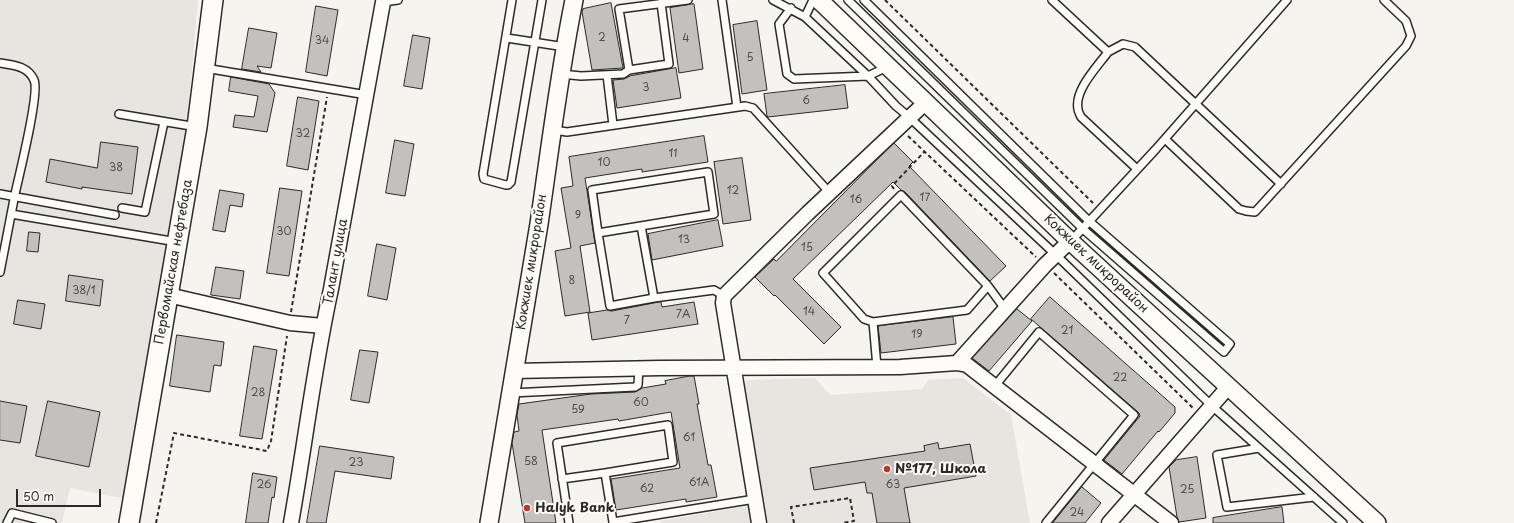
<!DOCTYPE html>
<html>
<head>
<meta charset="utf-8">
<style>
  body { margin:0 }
  #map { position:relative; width:1514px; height:523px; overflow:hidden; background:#f5f4ef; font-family:"Playpen Sans",sans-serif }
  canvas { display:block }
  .scale { position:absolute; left:16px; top:489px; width:85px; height:18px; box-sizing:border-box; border:2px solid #2b2b2b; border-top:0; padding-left:5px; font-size:12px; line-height:14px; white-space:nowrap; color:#2b2b2b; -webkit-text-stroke:3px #fdfcf7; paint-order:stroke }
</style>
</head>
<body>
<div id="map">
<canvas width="1514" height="523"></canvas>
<div class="scale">50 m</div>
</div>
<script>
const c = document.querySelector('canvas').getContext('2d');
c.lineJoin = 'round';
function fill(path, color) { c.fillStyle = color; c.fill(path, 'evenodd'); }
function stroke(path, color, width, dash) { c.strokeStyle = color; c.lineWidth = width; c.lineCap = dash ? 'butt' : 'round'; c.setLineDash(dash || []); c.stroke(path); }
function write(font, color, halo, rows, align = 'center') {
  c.font = font + ' "Playpen Sans",sans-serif'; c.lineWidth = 4; c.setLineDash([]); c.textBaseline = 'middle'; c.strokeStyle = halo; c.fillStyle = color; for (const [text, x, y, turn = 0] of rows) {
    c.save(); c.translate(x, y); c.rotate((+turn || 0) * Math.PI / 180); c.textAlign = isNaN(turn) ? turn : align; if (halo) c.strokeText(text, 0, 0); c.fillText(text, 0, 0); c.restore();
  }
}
const built = new Path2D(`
  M0 0H198L186 135 122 498 70 488 62 523H0Z
  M815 378 830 395 922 389 928 380 963 378 1011 415 1030 523H762L741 385 744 382 749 380Z
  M748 506 751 523H661L660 521Z`);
const building = new Path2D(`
  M611 3 623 68 592 70 582 12 583 9Z
  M694 4 703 69 679 73 670 8Z
  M316 6 338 10 327 76 306 72Z
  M757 21 767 90 742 94 733 25Z
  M249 28 277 33 271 68 257 66 261 72 242 69Z
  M413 35 430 38 422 89 404 86Z
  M676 68 681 98 617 108 613 80 624 79 630 76Z
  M231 77 269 84 275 93 267 132 233 127 235 115 254 117 258 96 229 91Z
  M845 85 848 108 768 117 767 116 764 94Z
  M298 97 319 101 308 170 287 166Z
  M704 136 708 162 642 172V169L585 178 595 243 580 246 590 312 565 316 555 251 571 248 561 188 573 186 569 157Z
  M395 140 414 144 405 196 386 193Z
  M101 142 138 147 132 194 82 187V189L46 182 50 159 97 168Z
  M894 143 913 162 909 166 1006 266 990 281 905 192 901 190 893 182 793 279 841 327 824 344 775 295 774 296 755 277 774 259 776 261Z
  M742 158 751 220 723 224 714 162Z
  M280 188 302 191 289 276 267 273Z
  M220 190 244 194 242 207 230 205 225 232 213 230Z
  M718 220 723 246 652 260 648 234Z
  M29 232 40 233 38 252 27 251Z
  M377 244 396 248 387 300 368 296Z
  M216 267 244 271 240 299 211 295Z
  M69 275 103 280 100 306 66 301Z
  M1050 297 1175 407V413L1159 432 1158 431 1122 474 1104 460 1140 416 1139 413 1031 319Z
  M18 300 45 304 41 329 14 324Z
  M661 302 662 307 694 302 698 324 592 340 588 313 607 310 611 311Z
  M1017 309 1032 321 989 371 972 358Z
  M953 317 956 344 881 353 878 326Z
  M177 335 224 342 221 366 214 365 210 392 170 386Z
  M254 346 277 350 262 439 240 436Z
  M360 350 378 352 369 403 351 400Z
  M690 376H694L699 404H697L708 465H711L717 497 686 502V499L616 510 611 479 680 468 671 412 619 421 618 419 542 430 556 523H525L512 443 514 432 519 431 517 415 519 404 591 394 635 392 642 388 666 384 665 381Z
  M0 401 27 406 20 443 0 440Z
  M48 401 100 412 89 467 36 456Z
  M938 443 939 449 970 444 976 476 904 488 910 523H877L872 493H867L865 482 814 490 810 468 925 451 924 446Z
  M320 446 394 457 391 479 335 471 326 523H307Z
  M1197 457 1206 518 1179 522 1177 517 1169 467 1176 460Z
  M253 473 277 477 274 498 272 497 268 523H246Z
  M1082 487 1101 503 1085 523H1053Z
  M1282 507 1284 523H1213V518Z`);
const path = new Path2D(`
  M885 0 1093 203
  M908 136 1036 257
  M894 189 892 186 925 151
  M1054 273 1193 408
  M291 312 327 97
  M156 523 174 433 267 451 271 441 287 336
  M794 523 791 507 850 498 854 521 842 523`);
const service = new Path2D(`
  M512 0 483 174 484 179 506 185H508L511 182 542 0
  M722 0 737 107
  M773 0 805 17 868 76 896 106 909 117 1056 255 1212 406 1343 523
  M848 0 1083 229 1224 352 1230 344 1089 221 864 0
  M1052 0 1108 52C1098 66 1074 90 1078 109 1078 111 1080 115 1081 117L1137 169
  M383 2 398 0
  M661 3 669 64 629 70 619 9 688 0
  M791 8 779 24 787 74 794 79 868 76 887 67
  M805 17 813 0
  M507 38 565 47
  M1108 52 1123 44 1135 47 1281 184
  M0 63C13 65 28 66 34 80 40 92 19 176 15 194 10 220 5 246 0 272
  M205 68 367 95
  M561 74 581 76 623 74 629 70
  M607 75 613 125
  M119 114 197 127
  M554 130 567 132 745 106 753 108 829 192
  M1165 139 1239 209 1246 211 1255 212 1406 46 1411 36 1406 21 1384 0
  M0 194 115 215
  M901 195 988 286 967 310 873 322 864 319 823 273Z
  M122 208 145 212 164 122
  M11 214 177 242
  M641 226 654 298
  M598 233 714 214 708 172 592 190 598 233 610 306 654 298 714 290 724 296
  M1071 241 1156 149 1287 0
  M988 286 1005 309
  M873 322 877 367
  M994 387 1039 332 1134 415 1046 523
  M511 393 635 387 638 385 639 368
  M1259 448 1217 455 1227 507 1314 497
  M562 479 605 473
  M7 523 12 513 52 523
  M569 523 557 443 668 425 673 462 605 473 613 522 755 499`);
const minor = new Path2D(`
  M168 295 290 323 323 326
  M957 363 1045 265 1070 241
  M514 371 660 368 900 367 957 363 967 365 1171 523
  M291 523C305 445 314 366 331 289L383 2
  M759 523 723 303 724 296 808 213 925 103
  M1109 523 1229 386`);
const tertiary = new Path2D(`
  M819 0 1070 241 1377 523
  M489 523C505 423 523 324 539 224 550 149 559 74 574 0`);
const secondary = new Path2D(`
  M129 523 197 127 213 0`);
const markers = [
  [887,469,4,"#c8321e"],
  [527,508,4,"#c8321e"]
];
const numberNames = [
  ["2",602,38],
  ["4",686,39],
  ["34",322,41],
  ["5",750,58],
  ["3",646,88],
  ["6",806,101],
  ["32",303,134],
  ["11",673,154],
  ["10",604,163],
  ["38",116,168],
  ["12",733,191],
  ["17",925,198],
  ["16",856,200],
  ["9",578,216],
  ["30",284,232],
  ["13",684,240],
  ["15",807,248],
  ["8",572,281],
  ["38/1",84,291],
  ["14",809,312],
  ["7А",683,315],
  ["7",627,321],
  ["21",1067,331],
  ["19",917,335],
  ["22",1120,378],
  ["28",258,393],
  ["60",641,403],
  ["59",578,410],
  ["61",689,438],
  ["58",531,462],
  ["23",356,463],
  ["61А",699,483],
  ["26",264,485],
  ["63",893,485],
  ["62",647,489],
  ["25",1187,490],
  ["24",1077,513]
];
const streetNames = [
  ["Первомайская нефтебаза",174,262,-80],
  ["Талант улица",336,262,-80],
  ["Кокжиек микрорайон",532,262,-81],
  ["Кокжиек микрорайон",1096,264,43]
];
const poiNames = [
  ["№177, Школа",895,469],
  ["Halyk Bank",535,508]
];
fill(built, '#e6e5e0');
fill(building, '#c2c1be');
stroke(building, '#2b2b2b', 1);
stroke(service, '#2b2b2b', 10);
stroke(minor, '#2b2b2b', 17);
stroke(tertiary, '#2b2b2b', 20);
stroke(secondary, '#2b2b2b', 22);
stroke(path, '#2b2b2b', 2, [4, 3]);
stroke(service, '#fdfcf7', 7);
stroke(minor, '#fdfcf7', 14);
stroke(tertiary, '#fdfcf7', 17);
stroke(secondary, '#fdfcf7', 19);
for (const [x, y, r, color] of markers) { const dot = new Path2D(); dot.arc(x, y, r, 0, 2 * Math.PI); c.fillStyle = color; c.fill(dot); stroke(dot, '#fdfcf7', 1.5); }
write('11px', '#515050', null, numberNames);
write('13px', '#2b2b2b', '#fdfcf7', streetNames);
write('bold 13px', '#2b2b2b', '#fdfcf7', poiNames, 'left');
</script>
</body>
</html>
